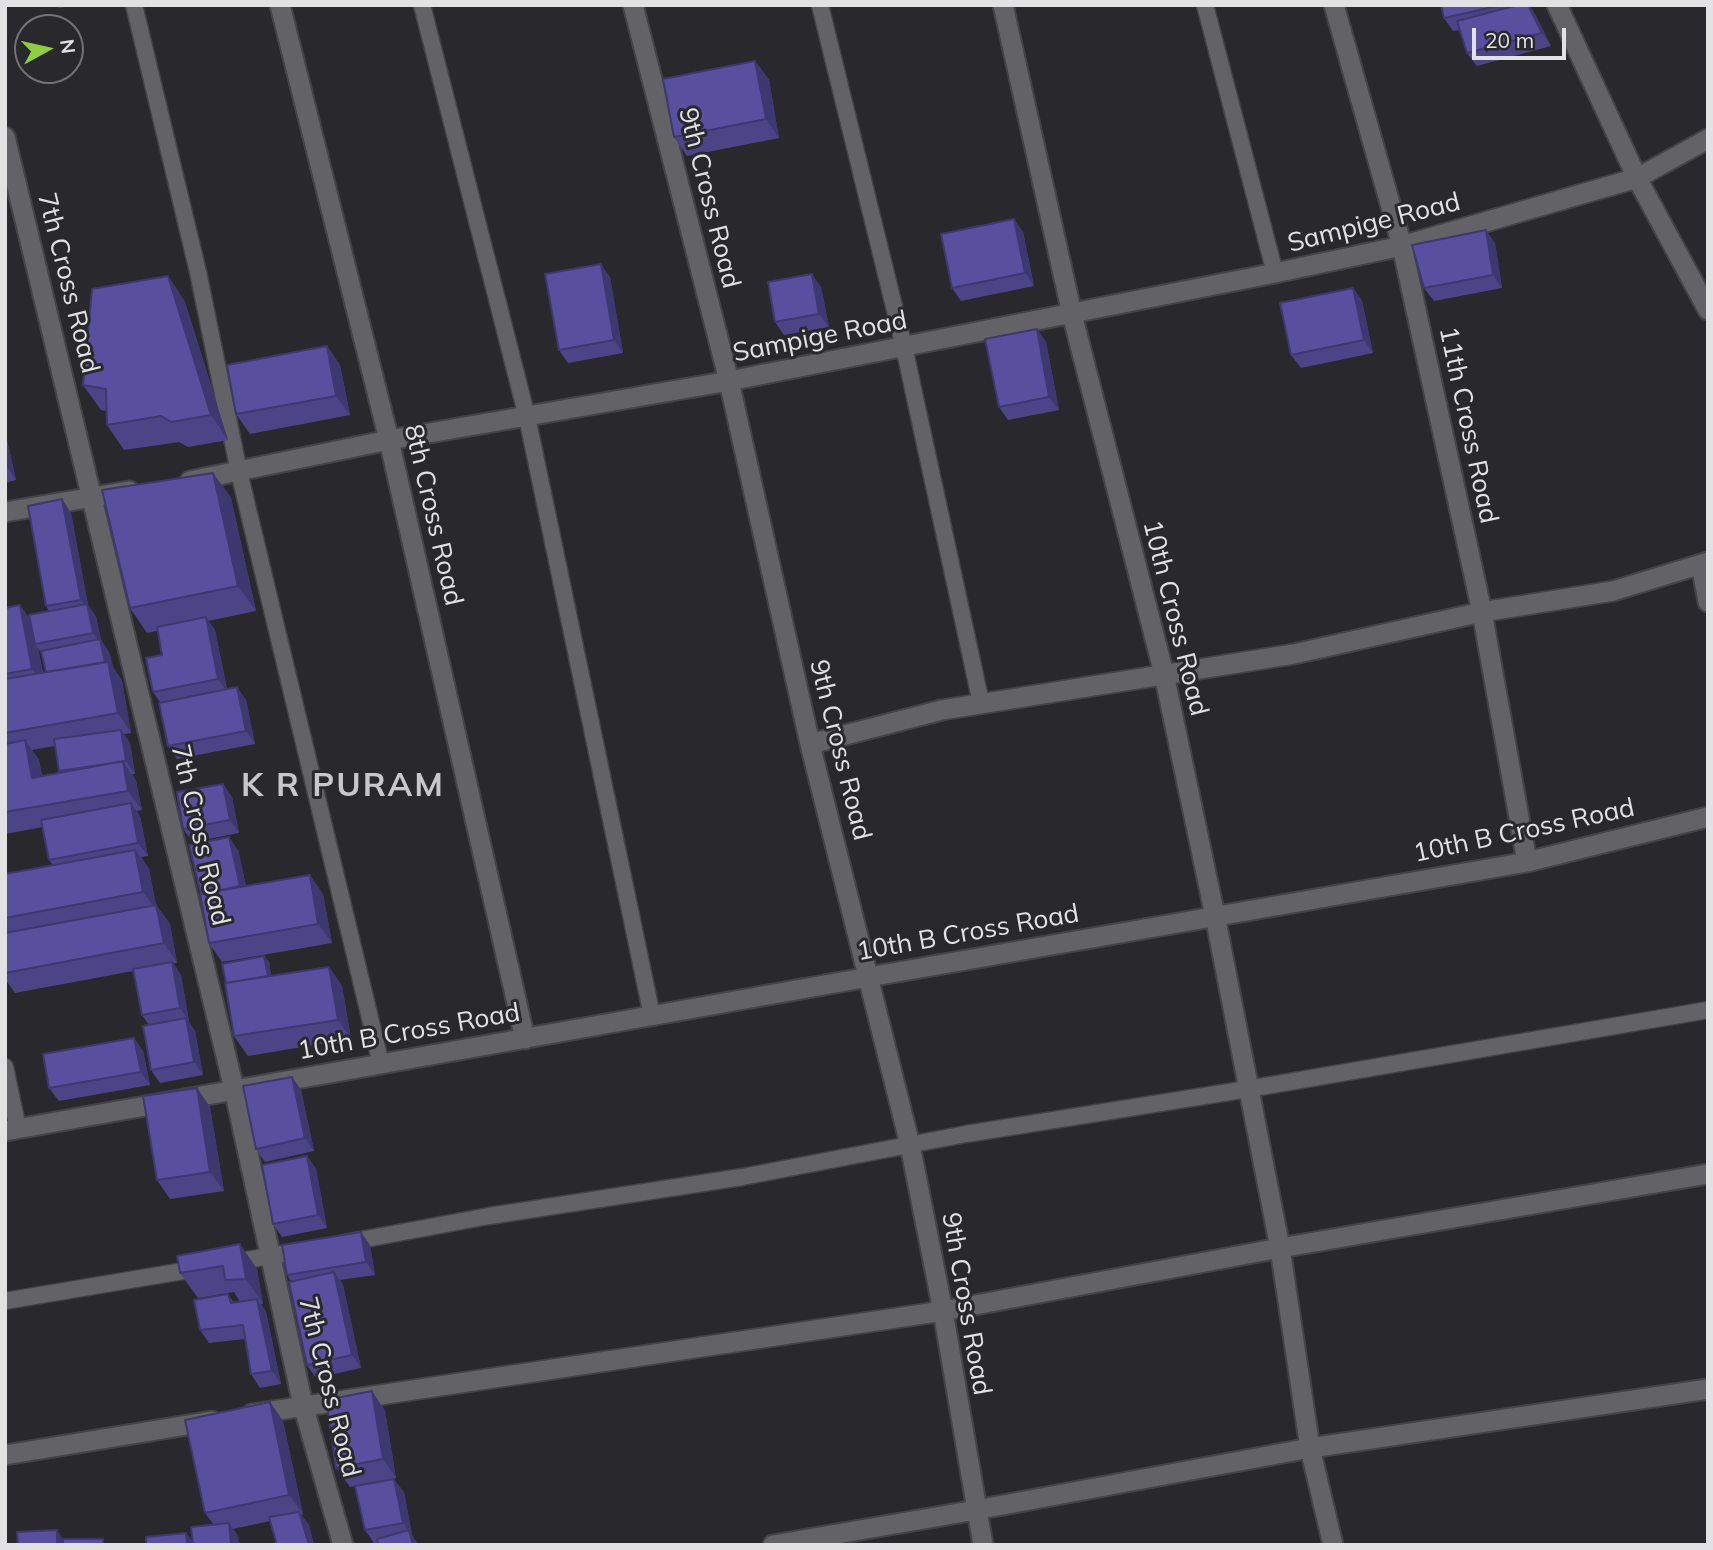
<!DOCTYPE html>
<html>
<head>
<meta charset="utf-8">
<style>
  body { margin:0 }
  #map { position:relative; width:1713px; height:1550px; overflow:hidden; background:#29292d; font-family:Mulish,sans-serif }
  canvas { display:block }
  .frame { position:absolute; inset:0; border:7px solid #e2e2e4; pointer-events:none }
  .north { position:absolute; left:14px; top:14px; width:70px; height:70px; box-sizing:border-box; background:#29292d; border:2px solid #737376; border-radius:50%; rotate:82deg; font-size:19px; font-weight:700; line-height:28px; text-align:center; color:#e2e2e4 }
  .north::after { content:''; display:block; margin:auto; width:24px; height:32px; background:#90cd41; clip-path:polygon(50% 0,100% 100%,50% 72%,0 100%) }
  .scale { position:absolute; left:1472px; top:28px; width:94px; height:32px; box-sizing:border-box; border:4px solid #e2e2e4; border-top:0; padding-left:9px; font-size:21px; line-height:24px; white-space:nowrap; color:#e2e2e4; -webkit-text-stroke:5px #29292d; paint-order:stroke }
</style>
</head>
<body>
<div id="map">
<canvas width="1713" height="1550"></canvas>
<div class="frame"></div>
<div class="north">N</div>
<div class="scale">20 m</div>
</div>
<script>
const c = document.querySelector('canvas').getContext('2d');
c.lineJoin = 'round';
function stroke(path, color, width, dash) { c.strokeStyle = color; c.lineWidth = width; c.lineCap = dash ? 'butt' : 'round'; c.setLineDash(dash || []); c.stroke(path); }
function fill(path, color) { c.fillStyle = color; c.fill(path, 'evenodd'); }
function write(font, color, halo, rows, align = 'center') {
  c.font = font + ' Mulish,sans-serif'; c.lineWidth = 6; c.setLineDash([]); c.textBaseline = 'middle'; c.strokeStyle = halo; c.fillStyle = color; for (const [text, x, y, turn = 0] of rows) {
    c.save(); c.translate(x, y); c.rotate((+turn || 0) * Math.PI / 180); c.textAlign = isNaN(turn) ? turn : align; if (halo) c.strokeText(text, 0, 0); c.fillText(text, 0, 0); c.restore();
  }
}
const service = new Path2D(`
  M134 5 198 272 239 472 381 1064
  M422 5 527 417 652 1016
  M820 5 904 347 981 703
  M1205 5 1275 273
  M5 1067 18 1129
  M344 1243 489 1216 742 1177 966 1134 1248 1089 1708 1010
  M230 1263 281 1254
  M5 1301 201 1268`);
const minor = new Path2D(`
  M280 5 389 440 525 1039
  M633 5 729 381 810 744 910 1145 943 1311 983 1545
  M1003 5 1072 314 1164 674 1215 916 1280 1248 1310 1448 1333 1545
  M1334 5 1402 246 1482 612 1527 862
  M5 137 234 1089 303 1405 343 1545
  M1637 178 1708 139
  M1701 564 1708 602
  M810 744 942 710 1294 654 1482 612 1613 591 1708 562
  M5 1131 869 977 1527 862 1708 817
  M252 1414 943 1311 1280 1248 1708 1174
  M5 1455 212 1421
  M773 1545 976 1510 1310 1448 1708 1389`);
const tertiary = new Path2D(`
  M1557 5 1637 178 1708 310
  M190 481 389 440 729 381 1275 273 1402 246 1637 178
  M5 512 129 491`);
const wall = new Path2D(`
  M57 5H73L59 8Z
  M1441 5H1508V8L1529 5 1536 16 1551 46 1477 66 1467 53 1460 30 1453 31 1444 18Z
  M755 61 769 80 779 138 687 156 674 137Z
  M1023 232 1034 286 961 301 952 288Z
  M1495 243 1502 288 1434 301 1424 288Z
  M168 276 185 302 228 440 188 447 179 442 124 450 107 425 106 411 101 410 83 385Z
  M610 277 623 353 568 363 559 350Z
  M821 287 829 327 784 335 775 322Z
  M1353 288 1362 301 1373 353 1301 368 1291 355Z
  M1037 329 1046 342 1059 410 1008 420 999 407Z
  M327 346 340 365 350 415 250 434 236 414Z
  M5 431 16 480 5 483Z
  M213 473 231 498 256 611 208 621 215 630 227 689 246 700 255 744 177 759 168 746 160 702 153 692 162 655 157 631 147 633 130 608Z
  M71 513 88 605 96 617 101 640 109 652 113 667 122 681 131 733 124 734 130 743 135 774H132L136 781 142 810 136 811 140 816 148 856 141 857 149 869 156 905 170 924 177 963H173L181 975 189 1021H188L195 1031 203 1075 160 1083 151 1070 149 1025 142 1015 133 971 15 993 5 979V874L53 865 49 860 43 827 5 834V608L20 605 30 620 49 611 46 606ZM38 648 42 654 46 672 43 673ZM55 746 60 773 42 776 39 760 32 750Z
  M223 784 232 797 239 833 193 842 183 829Z
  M238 850 246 886 323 894 332 943 222 962 209 943Z
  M264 956 269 962 271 976 329 967 342 986 351 1039 248 1056 234 1036Z
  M134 1038 143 1051 150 1085 59 1101 49 1088Z
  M292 1077 301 1090 314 1151 265 1162 256 1149Z
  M197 1088 210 1107 224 1191 170 1199 157 1180Z
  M307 1156 316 1169 327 1228 282 1237 273 1224Z
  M370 1245 375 1275 340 1280 343 1285 361 1368 316 1378 307 1365 291 1281 287 1275Z
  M177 1256 257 1269 263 1304H261L266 1312 281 1384 260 1388 251 1374 245 1339 209 1343 200 1330 228 1294 234 1303 240 1302 234 1292 198 1298 180 1273Z
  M372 1391 385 1411 396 1478 389 1480 404 1492 412 1535 418 1545H378V1543H374L365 1530 355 1486 350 1487 336 1468Z
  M270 1402 283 1421 303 1514 301 1515 309 1525 314 1545H277L270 1521 233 1529 238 1536 239 1545H146L186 1533 193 1542 214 1525 205 1513Z`);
const shadedWall = new Path2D(`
  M1529 5 1536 16 1551 46 1542 33Z
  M755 61 769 80 779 138 766 119Z
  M1014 219 1023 232 1034 286 1025 273Z
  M1486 230 1495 243 1502 288 1493 275Z
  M601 264 610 277 623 353 614 340Z
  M812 274 821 287 829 327 819 314Z
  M168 276 185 302 228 440 211 415Z
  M1353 288 1362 301 1373 353 1364 340Z
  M1037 329 1046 342 1059 410 1049 397Z
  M327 346 340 365 350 415 336 396Z
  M5 431 16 480 7 467 5 459Z
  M213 473 231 498 256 611 238 586Z
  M62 499 71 513 88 605 96 617 101 640 109 652 113 667 122 681 131 733 118 713 101 645 93 633 89 612 81 600Z
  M20 605 33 624 35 644 38 648 46 688 32 669Z
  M206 617 215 630 227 692 218 679Z
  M237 687 246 700 255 744 246 731Z
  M121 730 130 743 135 774 126 761Z
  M25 740 39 760 45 797 32 778Z
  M123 761 136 781 142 810 128 791Z
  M223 784 232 797 239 833 230 820Z
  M131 803 140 816 148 856 138 843Z
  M229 837 238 850 249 899 240 886Z
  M135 850 149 869 157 911 143 892Z
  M310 875 323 894 332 943 318 924Z
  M156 905 170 924 177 963 164 943Z
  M264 956 269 962 273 986 269 980Z
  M172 962 181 975 189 1021 180 1008Z
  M329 967 342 986 351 1039 338 1020Z
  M186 1018 195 1031 203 1075 194 1062Z
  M134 1038 143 1051 150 1085 141 1072Z
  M292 1077 301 1090 314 1151 305 1138Z
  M197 1088 210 1107 224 1191 210 1172Z
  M307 1156 316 1169 327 1228 318 1215Z
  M361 1232 370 1245 375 1275 366 1262Z
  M240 1244 257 1269 263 1304 246 1279Z
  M334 1272 343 1285 361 1368 352 1355Z
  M257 1299 266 1312 281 1384 272 1371Z
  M372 1391 385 1411 396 1478 383 1459Z
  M270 1402 283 1421 303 1514 289 1495Z
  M394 1479 404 1492 412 1535 418 1545H413L409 1531 403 1523Z
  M299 1512 309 1525 314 1545H309Z
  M229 1523 238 1536 239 1545H231Z
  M57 1530 66 1544V1545H57Z
  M186 1533 195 1545H187Z`);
const building = new Path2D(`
  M1441 5H1502L1444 18Z
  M1518 5H1528L1542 33 1467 53 1457 21Z
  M755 61 766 119 674 137 663 79Z
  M1014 219 1025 273 952 288 941 234Z
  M1486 230 1493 275 1424 288 1412 245Z
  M601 264 614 340 559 350 545 274Z
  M812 274 819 314 775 322 768 282Z
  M168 276 211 415 171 422 161 416 107 425 106 389 83 385 92 289Z
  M1353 288 1364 340 1291 355 1280 303Z
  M1037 329 1049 397 999 407 985 339Z
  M327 346 336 396 236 414 227 365Z
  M213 473 238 586 130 608 102 490Z
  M62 499 81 600 46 606 28 506Z
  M87 604 93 633 35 644 29 615Z
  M20 605 32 669 5 674V608Z
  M206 617 218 679 153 692 146 658 162 655 157 627Z
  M100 639 105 662 46 672 41 651Z
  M108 662 118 713 5 733V679Z
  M237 687 246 731 168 746 159 703Z
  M121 730 126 761 59 771 54 739Z
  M25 740 32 778 123 761 128 791 5 812V744Z
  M223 784 230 820 183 829 177 792Z
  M131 803 138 843 49 860 41 820Z
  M229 837 240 886 201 894 189 845Z
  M135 850 143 892 5 918V874Z
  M310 875 318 924 209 943 200 894Z
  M156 905 164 943 5 973V933Z
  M264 956 268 976 226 983 222 964Z
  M172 962 180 1008 142 1015 133 969Z
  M329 967 338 1020 234 1036 225 983Z
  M186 1018 194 1062 151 1070 143 1026Z
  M134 1038 141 1072 49 1088 43 1054Z
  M292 1077 305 1138 256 1149 243 1086Z
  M197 1088 210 1172 157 1180 143 1096Z
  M307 1156 318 1215 273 1224 262 1165Z
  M361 1232 366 1262 287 1275 282 1245Z
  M240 1244 246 1279 225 1280 223 1266 180 1273 177 1256Z
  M334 1272 352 1355 307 1365 289 1282Z
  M228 1294 231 1303 257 1299 272 1371 251 1374 243 1325 200 1330 194 1300Z
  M372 1391 383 1459 336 1468 326 1400Z
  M270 1402 289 1495 205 1513 185 1420Z
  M394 1479 403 1523 365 1530 355 1486Z
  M299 1512 309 1545H277L269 1517Z
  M229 1523 231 1545H193L191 1527Z
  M57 1530V1545H18L17 1532Z
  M409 1530 413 1545H378L377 1539Z
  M186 1533 187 1545H146V1537Z
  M63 1539H103V1545H63Z`);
const streetNames = [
  ["9th Cross Road",709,198,76],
  ["Sampige Road",1374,223,-14],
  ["7th Cross Road",68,283,76],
  ["Sampige Road",820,337,-11],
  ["11th Cross Road",1468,425,78],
  ["8th Cross Road",433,515,77],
  ["10th Cross Road",1175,618,76],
  ["9th Cross Road",840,750,76],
  ["10th B Cross Road",1524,831,-12],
  ["7th Cross Road",200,835,77],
  ["10th B Cross Road",968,933,-10],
  ["10th B Cross Road",409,1032,-10],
  ["9th Cross Road",966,1304,80],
  ["7th Cross Road",329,1387,76]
];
const districtNames = [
  ["K R PURAM",343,786]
];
stroke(service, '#444447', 19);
stroke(minor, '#444447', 23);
stroke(tertiary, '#444447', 23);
stroke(service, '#636367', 16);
stroke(minor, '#636367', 19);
stroke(tertiary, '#636367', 19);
fill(wall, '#4d4488');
fill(shadedWall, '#3f376f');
fill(building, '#5a4f9e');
stroke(building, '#3f376f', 2);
write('26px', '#e2e2e4', '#29292d', streetNames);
c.letterSpacing = '2px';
write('bold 33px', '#c8c7cc', '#29292d', districtNames);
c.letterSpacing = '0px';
</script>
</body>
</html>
